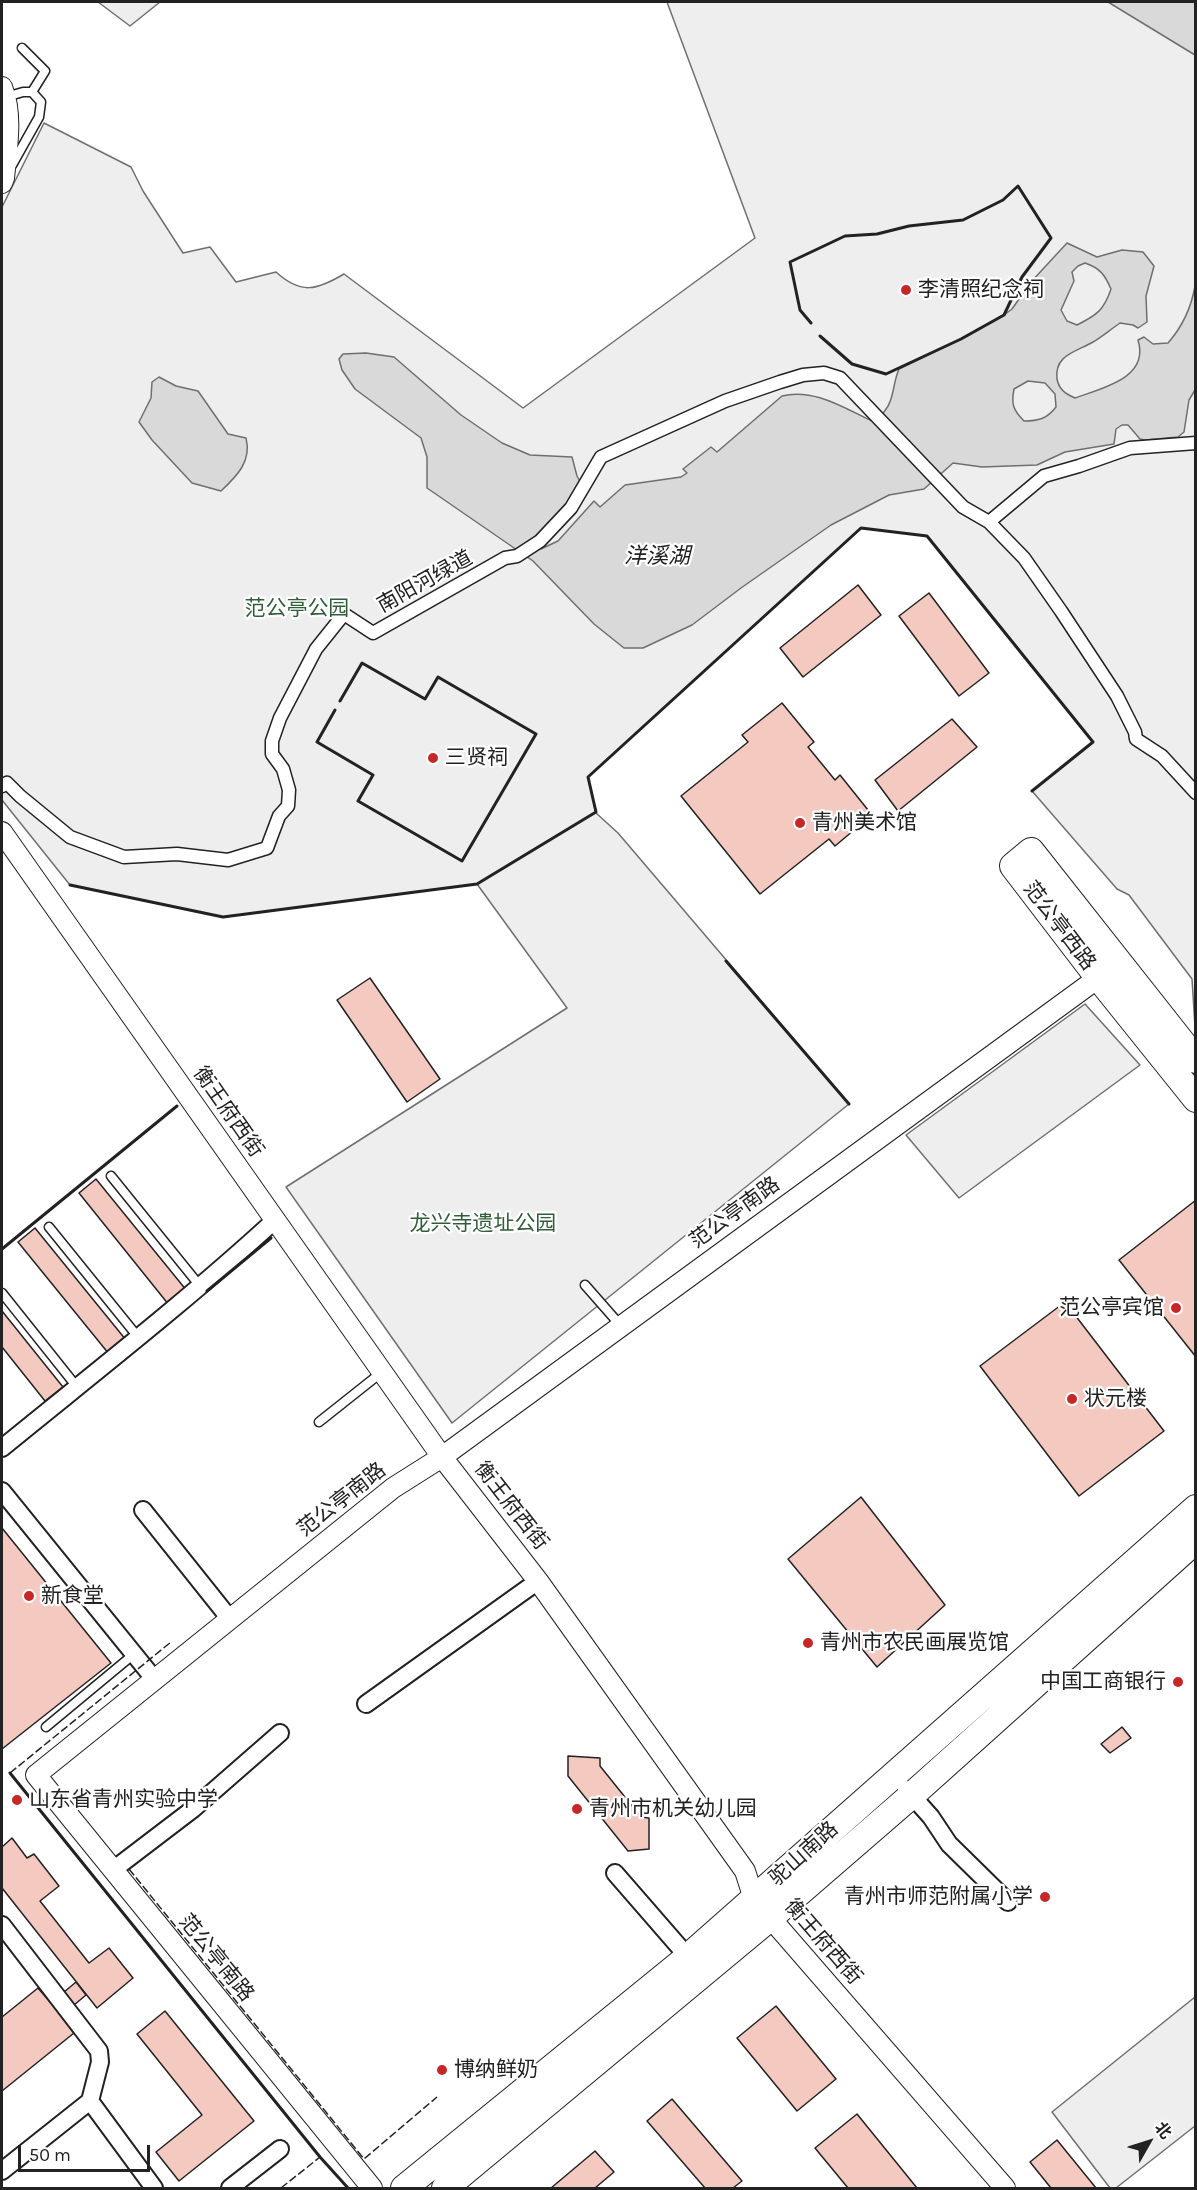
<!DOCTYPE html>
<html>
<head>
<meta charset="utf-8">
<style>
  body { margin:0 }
  #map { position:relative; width:1197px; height:2190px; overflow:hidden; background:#fff; font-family:Karla,"Noto Sans SC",sans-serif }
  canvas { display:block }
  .frame { position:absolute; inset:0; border:3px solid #222; pointer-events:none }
  .north { position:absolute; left:1119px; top:2112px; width:60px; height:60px; -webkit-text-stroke:4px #fff; paint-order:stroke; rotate:51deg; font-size:16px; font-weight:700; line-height:24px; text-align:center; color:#222 }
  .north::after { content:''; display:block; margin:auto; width:21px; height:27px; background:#222; clip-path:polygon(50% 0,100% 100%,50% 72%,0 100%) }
  .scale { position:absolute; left:18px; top:2145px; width:132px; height:27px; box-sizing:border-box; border:3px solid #222; border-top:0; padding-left:8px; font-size:18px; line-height:21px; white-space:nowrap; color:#222; -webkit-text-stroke:4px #fff; paint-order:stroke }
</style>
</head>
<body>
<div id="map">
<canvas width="1197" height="2190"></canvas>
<div class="frame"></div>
<div class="north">北</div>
<div class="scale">50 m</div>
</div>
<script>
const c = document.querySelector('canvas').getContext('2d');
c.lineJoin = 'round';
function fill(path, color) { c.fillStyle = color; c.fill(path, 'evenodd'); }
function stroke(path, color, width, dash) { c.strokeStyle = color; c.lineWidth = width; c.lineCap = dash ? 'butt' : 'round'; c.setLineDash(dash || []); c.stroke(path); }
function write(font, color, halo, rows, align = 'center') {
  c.font = font + ' Karla,"Noto Sans SC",sans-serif'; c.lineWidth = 4.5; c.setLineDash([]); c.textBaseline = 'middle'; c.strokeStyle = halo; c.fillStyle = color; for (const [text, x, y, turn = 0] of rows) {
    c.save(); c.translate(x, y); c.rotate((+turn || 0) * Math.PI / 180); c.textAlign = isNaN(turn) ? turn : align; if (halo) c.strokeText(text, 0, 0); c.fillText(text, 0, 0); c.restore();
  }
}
const green = new Path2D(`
  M98 2H160L130 26Z
  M667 2H1195V1027L1192 979 1129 895 1117 889 1032 791 1093 742 927 536 861 528 588 777 596 813 618 833 849 1104 452 1423 286 1187 567 1008 477 884 223 917 70 885 2 800V207L44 123 131 167 143 191 183 253 210 247 236 282 276 272C301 295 317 290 344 274L523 408 755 238Z
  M1085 1004 1140 1065 959 1198 906 1135Z
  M1195 1997V2126L1116 2188H1110L1052 2112Z`);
const water = new Path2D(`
  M1108 2H1195V55Z
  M1067 243 1097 257 1122 250 1143 252 1154 266 1146 296 1147 322 1138 328 1133 325 1120 323C1111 329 1102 337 1093 342 1076 352 1054 355 1057 379 1059 390 1066 394 1075 398 1102 388 1150 378 1138 340L1144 337 1153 344 1168 343C1183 326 1191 309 1195 286V390L1189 400 1184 432 1178 437 1145 440 1140 439 1128 425H1122L1116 429 1114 444 1065 452 1037 465 982 467 953 463 924 489 889 495 831 525 741 588 692 625 643 648H624L594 624 533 561 427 488V457L421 438 355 389 342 370 339 359 343 354 366 353 394 357 461 415 502 443 530 455 572 457 577 476 581 483 566 509 534 541 541 549 558 541 594 501 600 507 625 485 681 477 687 473 683 469 711 447 717 452 782 396C814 388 844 408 872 421 876 419 882 416 884 412 894 401 893 382 899 369L961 339 1004 315 1012 309 1031 282ZM1085 263C1100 268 1105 275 1111 289 1104 310 1097 315 1077 325L1067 321 1061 310 1074 281 1072 272 1078 266ZM1028 381 1045 383 1055 394 1056 407C1047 419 1038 421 1024 421 1013 410 1011 404 1014 389Z
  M159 377 176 386 198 391 228 434 246 438C252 461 237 476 221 491L192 483 152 440 139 422 151 398 152 382Z`);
const building = new Path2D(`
  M858 585 881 615 803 677 780 648Z
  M929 593 989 673 959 696 899 616Z
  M782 703 814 742 808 747 835 780 840 775 872 815 835 846 829 839 760 894 681 796 748 742 742 735Z
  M952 719 977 747 898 811 875 780Z
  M370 978 440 1079 407 1102 337 1000Z
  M96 1179 187 1291 169 1305 79 1193Z
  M1196 1200V1357L1119 1260Z
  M35 1228 126 1340 109 1354 18 1242Z
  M1065 1302 1164 1431 1079 1496 980 1366Z
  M2 1311 63 1387 45 1401 2 1347Z
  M861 1497 945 1605 877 1667 788 1559Z
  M2 1528 111 1663 2 1749Z
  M1122 1727 1131 1738 1110 1753 1101 1744Z
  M568 1756 600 1758V1766L641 1817 649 1818V1849L628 1851 568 1776Z
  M12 1838 27 1858 34 1854 59 1886 40 1901 89 1963 109 1948 133 1978 97 2008 2 1888V1847Z
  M76 1982 86 1995 61 2016 74 2033 2 2091V2017L38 1988 51 2003Z
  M776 2006 836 2079 797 2111 737 2038Z
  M165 2011 254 2121 179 2181 156 2152 202 2115 137 2034Z
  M672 2099 742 2181 733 2188H705L647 2121Z
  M857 2114 917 2188H848L815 2148Z
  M1057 2140 1096 2188H1051L1030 2162Z
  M595 2151 614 2172 595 2188H551Z`);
const service = new Path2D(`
  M22 48 45 71 32 92
  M6 97 23 92H32L41 102 39 117 12 165
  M111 1176 200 1286
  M49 1227 138 1337
  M585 1285 621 1326
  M2 1293 77 1387
  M319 1422 382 1372
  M46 1727 134 1654`);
const pedestrian = new Path2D(`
  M989 522 1024 558 1061 611 1117 696 1135 732 1136 739 1162 756 1196 793
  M2 786 7 783 20 796 70 837 124 857 177 854 228 860 267 848 279 816 288 806 289 790 283 769 272 754V741L280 718 316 649 344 614 373 633 505 558 517 556 540 541 571 508 601 457 725 401 780 382 803 375 824 373 840 378 963 507 989 522 1044 476 1079 466 1130 448 1196 443`);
const minor = new Path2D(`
  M2 1448C94 1373 188 1300 275 1220
  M2 1491 155 1680
  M143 1510 230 1619
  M366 1704 538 1581
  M906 1789 931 1817 949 1844 1008 1902
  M113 1870 193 1809 280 1733
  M615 1873 688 1957
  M2 1925 99 2051 100 2062 90 2101 154 2188
  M2 2171 90 2101
  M230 2188 280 2149`);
const tertiary = new Path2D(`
  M2 87C13 115 7 148 4 178L2 183
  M2 832 442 1457 538 1581 745 1871 754 1899 1005 2188
  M372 2188 36 1775 393 1488 442 1457 1109 970`);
const primary = new Path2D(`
  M1196 1060 1031 851 1013 866 1098 977 1196 1099
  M404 2188 688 1957 1196 1508
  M445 2188 771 1917 912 1795 1196 1540`);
const fence = new Path2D(`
  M10 1773 171 1642
  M129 1869 364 2159 437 2097
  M281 2188 320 2157`);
const wall = new Path2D(`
  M811 323 800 310 790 262 845 236 877 234 909 226 963 220 1003 200 1018 186 1051 238 1022 277 1004 315 961 339 886 374 852 364 820 336
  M335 710 317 742 373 775 358 801 462 861 536 734 438 677 425 699 362 663 340 701
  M70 885 223 917 477 884 596 812 588 777 861 528 927 536 1093 742 1032 791
  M726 961 849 1104
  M2 1249 177 1106
  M207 1291 271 1238
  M10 1773 320 2157 348 2188`);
const markers = [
  [906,290,6,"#c62828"],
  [433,758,6,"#c62828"],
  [800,823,6,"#c62828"],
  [1176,1308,6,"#c62828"],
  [1072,1399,6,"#c62828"],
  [29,1596,6,"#c62828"],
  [808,1643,6,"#c62828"],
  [1178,1682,6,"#c62828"],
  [17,1800,6,"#c62828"],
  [577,1809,6,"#c62828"],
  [1045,1897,6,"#c62828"],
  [442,2070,6,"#c62828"]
];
const poiNames = [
  ["李清照纪念祠",918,290],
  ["三贤祠",445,758],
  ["青州美术馆",812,823],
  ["范公亭宾馆",1164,1308,"right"],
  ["状元楼",1084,1399],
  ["新食堂",41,1596],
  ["青州市农民画展览馆",820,1643],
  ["中国工商银行",1166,1682,"right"],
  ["山东省青州实验中学",29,1800],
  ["青州市机关幼儿园",589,1809],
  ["青州市师范附属小学",1033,1897,"right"],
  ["博纳鲜奶",454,2070]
];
const streetNames = [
  ["南阳河绿道",425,582,-29],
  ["范公亭西路",1059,926,53],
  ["衡王府西街",228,1112,55],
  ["范公亭南路",735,1213,-36],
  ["范公亭南路",342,1500,-38],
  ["衡王府西街",511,1506,52],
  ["驼山南路",804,1854,-42],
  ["衡王府西街",823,1942,49],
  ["范公亭南路",216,1958,51]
];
const parkNames = [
  ["范公亭公园",297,609],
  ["龙兴寺遗址公园",483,1224]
];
const waterNames = [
  ["洋溪湖",657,557]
];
fill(green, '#eee');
stroke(green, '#6f6f6f', 1.5);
fill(water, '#d9d9d9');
stroke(water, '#6f6f6f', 1.5);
fill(building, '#f3c9c0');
stroke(building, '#222', 1.5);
stroke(service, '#222', 11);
stroke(pedestrian, '#222', 15);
stroke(minor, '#222', 20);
stroke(tertiary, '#222', 22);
stroke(primary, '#222', 28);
stroke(service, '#fff', 8);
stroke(pedestrian, '#fff', 12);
stroke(minor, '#fff', 16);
stroke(tertiary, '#fff', 20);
stroke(primary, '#fff', 26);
stroke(fence, '#222', 1.5, [8, 3]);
stroke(wall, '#222', 3);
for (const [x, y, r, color] of markers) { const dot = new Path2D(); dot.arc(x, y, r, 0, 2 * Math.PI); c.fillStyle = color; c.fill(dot); stroke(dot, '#fff', 2); }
write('21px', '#222', '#fff', poiNames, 'left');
write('21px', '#222', '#fff', streetNames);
write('21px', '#2f5e38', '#fff', parkNames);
write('italic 22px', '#222', '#fff', waterNames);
</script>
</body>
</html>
